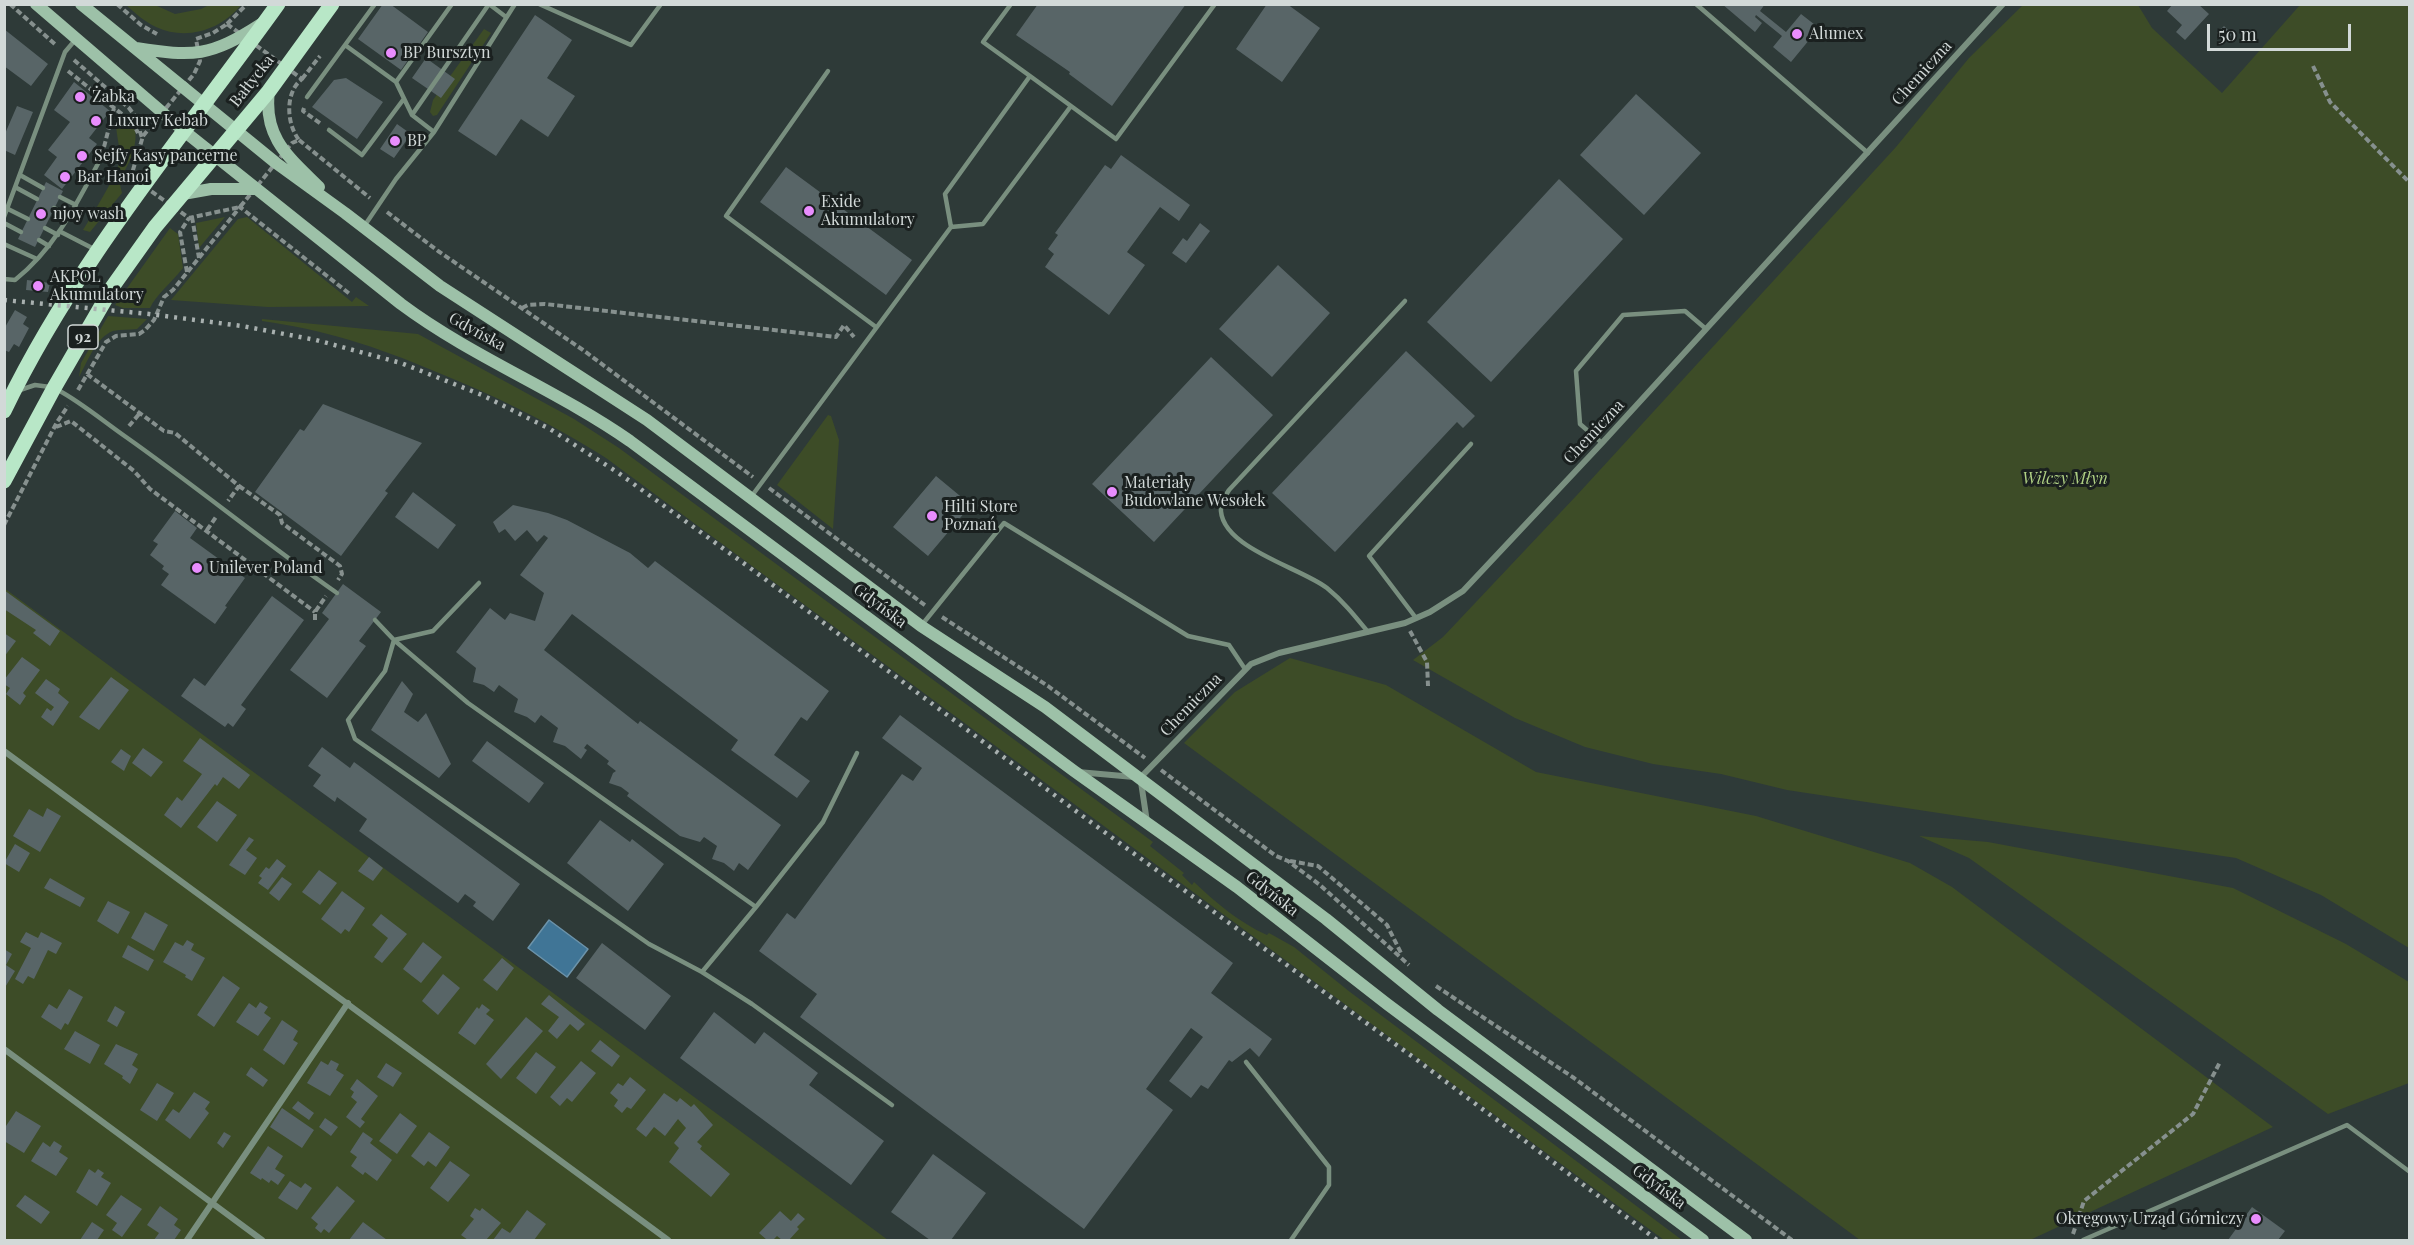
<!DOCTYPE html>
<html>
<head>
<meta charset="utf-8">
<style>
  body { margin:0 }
  #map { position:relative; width:2414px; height:1245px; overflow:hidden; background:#2e3a38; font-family:"Playfair Display",serif }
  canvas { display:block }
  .frame { position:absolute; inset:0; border:6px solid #d2d9d8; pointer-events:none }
  .scale { position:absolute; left:2207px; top:24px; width:144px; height:27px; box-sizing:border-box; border:3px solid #d2d9d8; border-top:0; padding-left:8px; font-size:18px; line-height:21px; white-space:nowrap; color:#d2d9d8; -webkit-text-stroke:4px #1a201f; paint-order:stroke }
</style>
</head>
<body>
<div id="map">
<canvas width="2414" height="1245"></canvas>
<div class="frame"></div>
<div class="scale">50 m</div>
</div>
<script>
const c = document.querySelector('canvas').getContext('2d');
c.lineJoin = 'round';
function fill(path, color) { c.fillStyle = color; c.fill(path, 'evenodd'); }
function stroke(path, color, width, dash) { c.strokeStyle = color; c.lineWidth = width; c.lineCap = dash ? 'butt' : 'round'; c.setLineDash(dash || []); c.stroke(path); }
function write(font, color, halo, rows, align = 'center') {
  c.font = font + ' "Playfair Display",serif'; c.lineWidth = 6; c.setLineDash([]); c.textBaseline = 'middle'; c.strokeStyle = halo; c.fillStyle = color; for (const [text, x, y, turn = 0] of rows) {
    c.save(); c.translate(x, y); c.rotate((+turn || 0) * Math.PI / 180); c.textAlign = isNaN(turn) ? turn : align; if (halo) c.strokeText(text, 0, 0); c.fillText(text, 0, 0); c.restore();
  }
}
const green = new Path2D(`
  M126 5H155L175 14 201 9 209 5H241C221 30 186 41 156 27 145 22 135 13 126 5Z
  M2023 5H2138L2152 28 2222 93 2300 5H2409V948L2321 895 2236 858 1787 790 1721 774 1653 764 1585 747 1515 718 1413 660 1443 637 1577 495 1896 147 1969 58Z
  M484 29 491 33 437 115 433 116 430 112 433 100Z
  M116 117H119L135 130C138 146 128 167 119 180L122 193 90 232 83 230C90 219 120 170 120 159 120 145 115 131 116 117Z
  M225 217 199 248 196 223Z
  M247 217 352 302 356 297 369 306 268 307 171 300 238 219Z
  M170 228 178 234 183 268C172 282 155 296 150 308H123L115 305Z
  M108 316 147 319 137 329C129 330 121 329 113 331 96 337 87 363 79 377L81 363Z
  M262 319 418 334 574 419 619 448 1153 842 1150 846 1184 873 1182 875 1192 885 1194 882C1216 903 1240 923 1267 935L1269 933 1294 947 1350 992 1682 1240H1664L606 458C549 422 496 396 434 371 375 346 325 330 262 321Z
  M828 415 831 416 839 440 833 529 777 485Z
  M4 588 888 1240H5Z
  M1290 658 1386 685 1536 772 1756 816 1910 863 1952 887 2273 1127 2030 1240H1860L1184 743 1235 692Z
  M1919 836 1988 842 2233 888 2346 944 2409 982V1083L2328 1114 1969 858Z`);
const water = new Path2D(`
  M549 920 588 949 567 977 528 948Z`);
const building = new Path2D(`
  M383 4H390L428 32 401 70 358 39Z
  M1038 4H1186L1112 106 1069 74 1070 72 1016 35Z
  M1267 4H1287L1320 28 1282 82 1236 49Z
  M1722 4H1765L1760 11 1786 32 1801 14 1819 28 1791 62 1773 47 1782 36 1756 15 1755 17 1762 23 1755 32Z
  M2173 4H2198L2209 14 2185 40 2176 32 2182 25 2167 11Z
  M535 15 572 40 547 78 575 96 548 137 521 119 496 156 458 131Z
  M2224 26 2232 34 2226 41 2217 33Z
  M4 29 48 64 31 86 4 66Z
  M426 58 455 79 441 98 412 78Z
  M346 78 383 102 357 139 312 107 334 80Z
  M74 82 110 111 89 138 97 144 62 189 44 175 57 157 48 150 70 122 54 110Z
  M1636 94 1701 153 1644 215 1580 155Z
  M17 106 33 112 15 155 4 150V136Z
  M397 124 411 134 394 158 380 149Z
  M1121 155 1190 205 1179 221 1160 207 1127 252 1145 265 1109 315 1045 267 1054 254 1048 249 1058 235 1055 233 1105 165 1111 169Z
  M786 167 912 260 886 295 760 202Z
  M1559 179 1623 239 1491 382 1427 322Z
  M46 182 63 191 35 247 18 239Z
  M1200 223 1210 231 1186 263 1172 253 1183 238 1187 241Z
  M1278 265 1330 313 1272 377 1219 329Z
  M27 280 50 283 48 292 26 290Z
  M15 310 27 317 23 324 29 328 19 347 14 344 9 352 4 350V329Z
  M1406 351 1475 416 1463 428 1457 422 1335 552 1272 493Z
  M1211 357 1273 415 1154 542 1092 484Z
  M323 404 422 443 385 491 388 493 341 556 255 492 300 429 304 431Z
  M936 476 971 505 928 556 893 527Z
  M413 492 456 525 438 549 395 517Z
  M513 505 548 513 567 520 630 553 648 568 655 561 829 691 807 721 801 717 774 755 810 781 797 798 731 750 738 740 572 614 544 650 638 724 640 721 781 825 748 870 739 863 734 871 724 863 712 859 717 846 704 837 700 842 680 836 627 796 629 793 621 787 609 783 613 773 616 771 607 764 609 761 587 744 584 748 587 750 581 759 565 746 553 742 558 728 541 715 535 723 527 717 514 712 518 699 499 685 494 692 484 685 473 682 476 668 456 652 490 608 505 620 510 613 535 621 544 593 520 575 548 538 544 535 537 542 527 530 515 541 505 529 499 533 493 522Z
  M175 511 197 528 190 538 245 578 225 606 227 607 215 624 161 585 169 574 162 569 164 566 150 555 158 544 153 541Z
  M343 584 381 612 359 641 366 646 327 698 290 670 329 619 322 613Z
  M4 590 60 631 50 646 33 633 36 630 4 609Z
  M272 596 304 620 241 705 246 709 233 727 228 723 225 727 181 696 194 678 205 686Z
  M4 633 16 641 4 657Z
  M22 657 40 670 23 693 26 696 20 705 6 694 10 688 4 684V680Z
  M111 677 129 690 99 730 79 717Z
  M46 679 60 689 58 693 69 702 53 726 41 717 47 708 51 711 54 707 35 693Z
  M402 681 413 694 404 712 418 722 426 713 451 764 439 778 371 730Z
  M900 715 1233 963 1211 993 1272 1039 1259 1057 1250 1048 1232 1062 1229 1060 1208 1089 1201 1085 1191 1098 1169 1081 1203 1037 1191 1028 1146 1089 1173 1110 1084 1229 800 1017 817 994 759 951 787 913 795 919 902 774 913 781 922 768 882 738Z
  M200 738 250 775 239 789 223 777 217 786 215 784 181 828 164 815 177 797 182 801 202 774 183 761Z
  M487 741 544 783 529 803 472 761Z
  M322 747 350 768 354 762 520 884 493 921 473 906 476 902 465 894 458 903 359 831 367 819 337 797 335 802 313 786 321 775 308 766Z
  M143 748 163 762 151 777 132 763Z
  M121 749 131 756 124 771 111 762Z
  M217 801 237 815 217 842 197 827Z
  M47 808 61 816 40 852 13 836 29 809 43 817Z
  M600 820 630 842 632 839 664 864 628 911 567 863Z
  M249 837 254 840 246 850 257 858 245 875 229 865Z
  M15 844 30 853 19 872 4 863Z
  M369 857 383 868 373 881 358 871Z
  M277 859 286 866 268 890 258 883 262 878 259 876 266 867 269 869Z
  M319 870 337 883 320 905 302 892Z
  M282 877 292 884 279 901 269 893Z
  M50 878 85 898 80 907 44 888Z
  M342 891 365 908 349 932 345 929 341 934 321 919Z
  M108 901 130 912 118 934 97 921Z
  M145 912 168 925 154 951 131 938Z
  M381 914 407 934 382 963 374 957 388 938 372 925Z
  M26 932 38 938 41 932 62 943 56 954 48 950 34 979 28 976 23 984 15 979 31 948 20 942Z
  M187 940 194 944 191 950 205 958 192 981 185 977 186 975 163 962 175 942 183 946Z
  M423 942 442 957 421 983 403 969Z
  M602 943 671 996 645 1030 576 978Z
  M128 945 154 960 148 971 122 957Z
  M4 949 12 954 6 965 15 971 4 989Z
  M502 958 514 968 497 991 483 980Z
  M443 974 460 988 438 1015 422 1001Z
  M223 976 240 988 214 1027 197 1015Z
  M69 989 83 997 68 1025 65 1023 61 1030 41 1017 49 1004 57 1009Z
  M549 995 585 1024 578 1031 570 1024 557 1039 548 1031 559 1017 541 1004Z
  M260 1002 268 1007 264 1013 271 1018 258 1036 236 1022 249 1003 256 1008Z
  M482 1004 490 1010 486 1014 494 1020 475 1045 458 1033 477 1007 479 1009Z
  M115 1006 125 1012 117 1027 107 1021Z
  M714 1012 755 1044 764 1032 818 1073 809 1085 884 1141 851 1185 680 1058Z
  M526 1017 543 1031 501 1079 486 1064Z
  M282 1020 298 1031 293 1040 298 1043 284 1065 263 1050Z
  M75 1031 100 1045 90 1064 64 1049Z
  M600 1040 620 1056 612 1067 591 1051Z
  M116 1044 138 1054 132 1065 138 1069 130 1084 122 1078 123 1076 104 1064Z
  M536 1052 556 1067 536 1094 516 1078Z
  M331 1060 339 1064 336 1070 344 1075 330 1096 307 1083 321 1061 328 1065Z
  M581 1061 596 1073 572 1102 567 1098 560 1106 550 1097Z
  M386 1063 402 1073 393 1087 377 1077Z
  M251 1067 268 1080 263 1087 246 1075Z
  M630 1077 646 1090 631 1109 627 1107 622 1113 614 1106 618 1100 610 1093 618 1083 623 1086Z
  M357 1079 378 1096 361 1119 365 1122 360 1128 346 1117 357 1102 351 1097 354 1092 350 1089Z
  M157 1083 174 1093 157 1121 140 1110Z
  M194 1092 210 1102 205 1109 209 1113 190 1139 165 1120 173 1109 179 1113Z
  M664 1093 677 1102 680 1098 691 1107 694 1104 713 1125 697 1142 702 1146 700 1149 730 1174 711 1197 669 1162 679 1148 674 1143 686 1128 678 1119 665 1136 654 1127 646 1137 636 1129Z
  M298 1101 314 1113 309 1120 292 1108Z
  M282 1108 314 1130 302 1148 270 1127Z
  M16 1111 41 1126 24 1153 4 1141V1129Z
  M400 1113 417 1126 397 1154 379 1141Z
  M325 1118 338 1127 331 1136 319 1127Z
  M224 1132 231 1136 223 1148 217 1143Z
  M363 1132 373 1139 370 1143 392 1160 377 1181 365 1172 363 1175 351 1166 357 1157 350 1152Z
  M429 1132 450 1147 436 1167 428 1161 424 1166 411 1156Z
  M54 1141 62 1146 59 1152 68 1158 56 1176 31 1161 43 1142 50 1147Z
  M268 1146 283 1156 275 1169 285 1175 278 1185 271 1180 269 1183 262 1178 261 1180 250 1173Z
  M933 1154 986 1193 951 1240H930L891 1212Z
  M450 1161 470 1175 448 1202 430 1188Z
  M89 1169 95 1173 98 1169 104 1173 101 1177 111 1183 97 1206 76 1192Z
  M290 1181 301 1188 305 1183 312 1188 297 1210 278 1198Z
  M337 1186 355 1201 329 1233 324 1229 321 1233 315 1228 318 1224 311 1218Z
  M25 1195 50 1212 41 1224 16 1206Z
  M121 1195 142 1209 122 1237 112 1230 117 1223 106 1215Z
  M160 1206 178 1219 174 1225 181 1230 174 1240H154L159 1233 147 1225Z
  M2252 1207 2285 1231 2278 1240H2228Z
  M475 1208 480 1211 482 1208 501 1223 486 1240H468L461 1235 474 1219 470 1216Z
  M527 1210 546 1224 534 1240H493L502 1228 510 1233Z
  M780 1211 791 1221 798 1213 805 1219 797 1227 799 1229 789 1240H782L777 1236 773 1240H767L759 1233Z
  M92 1222 104 1230 97 1240H80Z
  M363 1222 387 1240H349Z`);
const path = new Path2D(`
  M10 4 57 46
  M117 4 141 25 157 34
  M227 24 302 79C285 92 286 123 299 140L292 143 240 207 189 218 134 179 133 170 143 136 194 74 200 61 196 39 213 33Z
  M227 24 247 4
  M74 60 129 108 135 116 142 138
  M2313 66 2330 102 2410 183
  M68 71 133 123 138 133
  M302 79 320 56
  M304 108 303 111 321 124
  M299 140 370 198
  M104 147 114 108
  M387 212 438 251 583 350 753 477
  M192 217 199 258
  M187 272 180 232 189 218
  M522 308 528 305 545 304 836 337 844 325 854 337
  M87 374 164 431 175 433 239 486 228 501
  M78 390 106 342 116 336 139 334 145 330 154 320 164 297 173 290 240 207 351 295
  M129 426 140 413
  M56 427 71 421 134 471 150 489 315 612
  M239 486 280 515 282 523 340 566 342 574 338 580
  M769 488 926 606
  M4 525 57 422 68 406
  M207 530 216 517
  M942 617 1048 686 1145 758
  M315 620V612L326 596
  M1410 631 1427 662 1428 686
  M1161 770 1276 856 1288 861 1320 885 1409 965
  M1290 861 1318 866 1387 925 1401 953
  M1436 986 1574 1078 1792 1240
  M2073 1234 2084 1201 2193 1114 2220 1062`);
const lane = new Path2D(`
  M539 4 631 45 661 4
  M1011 4 983 42 1030 76
  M1696 4 1868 153
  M345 45 396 82 412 115 434 132
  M828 71 726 216 876 327
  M396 82 452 4
  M307 97 375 4
  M1071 106 1116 139 1215 4
  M412 115 489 4 506 17
  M329 130 362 155 403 100
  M20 175 43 188
  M15 187 37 199
  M60 197 76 205
  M54 208 70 216
  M8 209 28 219
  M4 217 65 52 76 39
  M4 223 21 232
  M365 225 396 179 434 132 515 4
  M45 228 58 235
  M61 232 96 250
  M39 240 49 246
  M4 244 37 259
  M4 279 15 280C56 248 78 201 102 156
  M20 390 35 385 50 387
  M58 390C82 403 103 421 126 437 197 487 265 543 337 593
  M1602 443 1580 424 1576 371 1623 315 1685 311 1706 329
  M751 497 951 227 945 194 1030 76 1071 106 983 224 951 227
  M1416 618 1369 556 1471 444
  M375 620 394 640 385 671 348 720 355 739 649 944 702 972 756 907 468 703 394 640
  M921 626 1004 523 1188 636 1229 645 1245 669
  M1368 632C1355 616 1343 601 1327 588 1300 567 1217 547 1221 506 1222 500 1226 495 1229 490L1405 301
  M394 640 433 631 479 583
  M756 907 823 822 857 753
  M702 972 752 1004 892 1105
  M1246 1062 1329 1167V1185L1291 1240
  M2083 1240 2347 1125 2410 1172`);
const street = new Path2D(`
  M4 751 668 1240
  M1078 772 1134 777
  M1140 778 1251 664 1279 653 1405 623 1430 612 1463 591 1602 443 2003 4
  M1141 782 1147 822
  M4 1049 262 1240
  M187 1240 348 1003`);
const secondary = new Path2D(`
  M36 4 184 131 401 304C472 357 557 390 630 441L1074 771 1237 887 1387 1004 1703 1240
  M81 4 276 163 345 213 440 286 647 420 921 626 1045 707 1326 919 1438 1010 1746 1240
  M136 48C194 57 210 57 261 24
  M269 91C263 138 289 157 319 187
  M183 194 211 189H255`);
const primary = new Path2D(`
  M4 411C76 261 182 138 278 4
  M4 481 54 388 113 286 155 227 269 91 332 4`);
const rail = new Path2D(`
  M4 300 149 314 242 326 316 340 401 363 482 395 550 429 617 472 742 562 1092 823 1413 1057 1657 1240`);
const markers = [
  [1797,34,6,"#e98dfe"],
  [391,53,6,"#e98dfe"],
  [80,97,6,"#e98dfe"],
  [96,121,6,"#e98dfe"],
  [395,141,6,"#e98dfe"],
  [82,156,6,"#e98dfe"],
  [65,177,6,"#e98dfe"],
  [809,211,6,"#e98dfe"],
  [41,214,6,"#e98dfe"],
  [38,286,6,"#e98dfe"],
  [1112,492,6,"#e98dfe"],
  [932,516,6,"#e98dfe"],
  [197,568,6,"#e98dfe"],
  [2256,1219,6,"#e98dfe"]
];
const shields = [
  [83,337,30]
];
const shieldNames = [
  ["92",83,337]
];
const poiNames = [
  ["Alumex",1809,34],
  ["BP Bursztyn",403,53],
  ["Żabka",92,97],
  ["Luxury Kebab",108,121],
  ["BP",407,141],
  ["Sejfy Kasy pancerne",94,156],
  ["Bar Hanoi",77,177],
  ["Exide",821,202],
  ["Akumulatory",821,220],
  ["njoy wash",53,214],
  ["AKPOL",50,277],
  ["Akumulatory",50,295],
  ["Materiały",1124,483],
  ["Budowlane Wesołek",1124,501],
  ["Hilti Store",944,507],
  ["Poznań",944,525],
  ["Unilever Poland",209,568],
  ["Okręgowy Urząd Górniczy",2244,1219,"right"]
];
const streetNames = [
  ["Chemiczna",1922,73,-48],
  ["Bałtycka",252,81,-52],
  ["Gdyńska",477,332,29],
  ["Chemiczna",1594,432,-47],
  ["Gdyńska",880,606,37],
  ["Chemiczna",1191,705,-46],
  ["Gdyńska",1272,894,38],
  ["Gdyńska",1659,1187,37]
];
const parkNames = [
  ["Wilczy Młyn",2065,479]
];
fill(green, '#3d4c27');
fill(water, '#407596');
stroke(water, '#6c93aa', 1.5);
fill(building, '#586567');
stroke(path, '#86908e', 4, [6, 3]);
stroke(lane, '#798f7f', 4.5);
stroke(street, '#798f7f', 6);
stroke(secondary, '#9dc1a8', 12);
stroke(primary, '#b8e7c7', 15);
stroke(rail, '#a8b0af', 4.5, [3, 6]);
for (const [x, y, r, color] of markers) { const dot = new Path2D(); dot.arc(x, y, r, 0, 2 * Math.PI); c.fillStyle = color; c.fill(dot); stroke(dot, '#1a201f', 2); }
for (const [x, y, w] of shields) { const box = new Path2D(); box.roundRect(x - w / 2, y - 12, w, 24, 4.5); c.fillStyle = '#1a201f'; c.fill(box); stroke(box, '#d2d9d8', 1.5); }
write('bold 15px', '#d2d9d8', null, shieldNames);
write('16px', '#d2d9d8', '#1a201f', poiNames, 'left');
write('16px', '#d2d9d8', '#1a201f', streetNames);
write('italic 16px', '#afd084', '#1a201f', parkNames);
</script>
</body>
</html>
